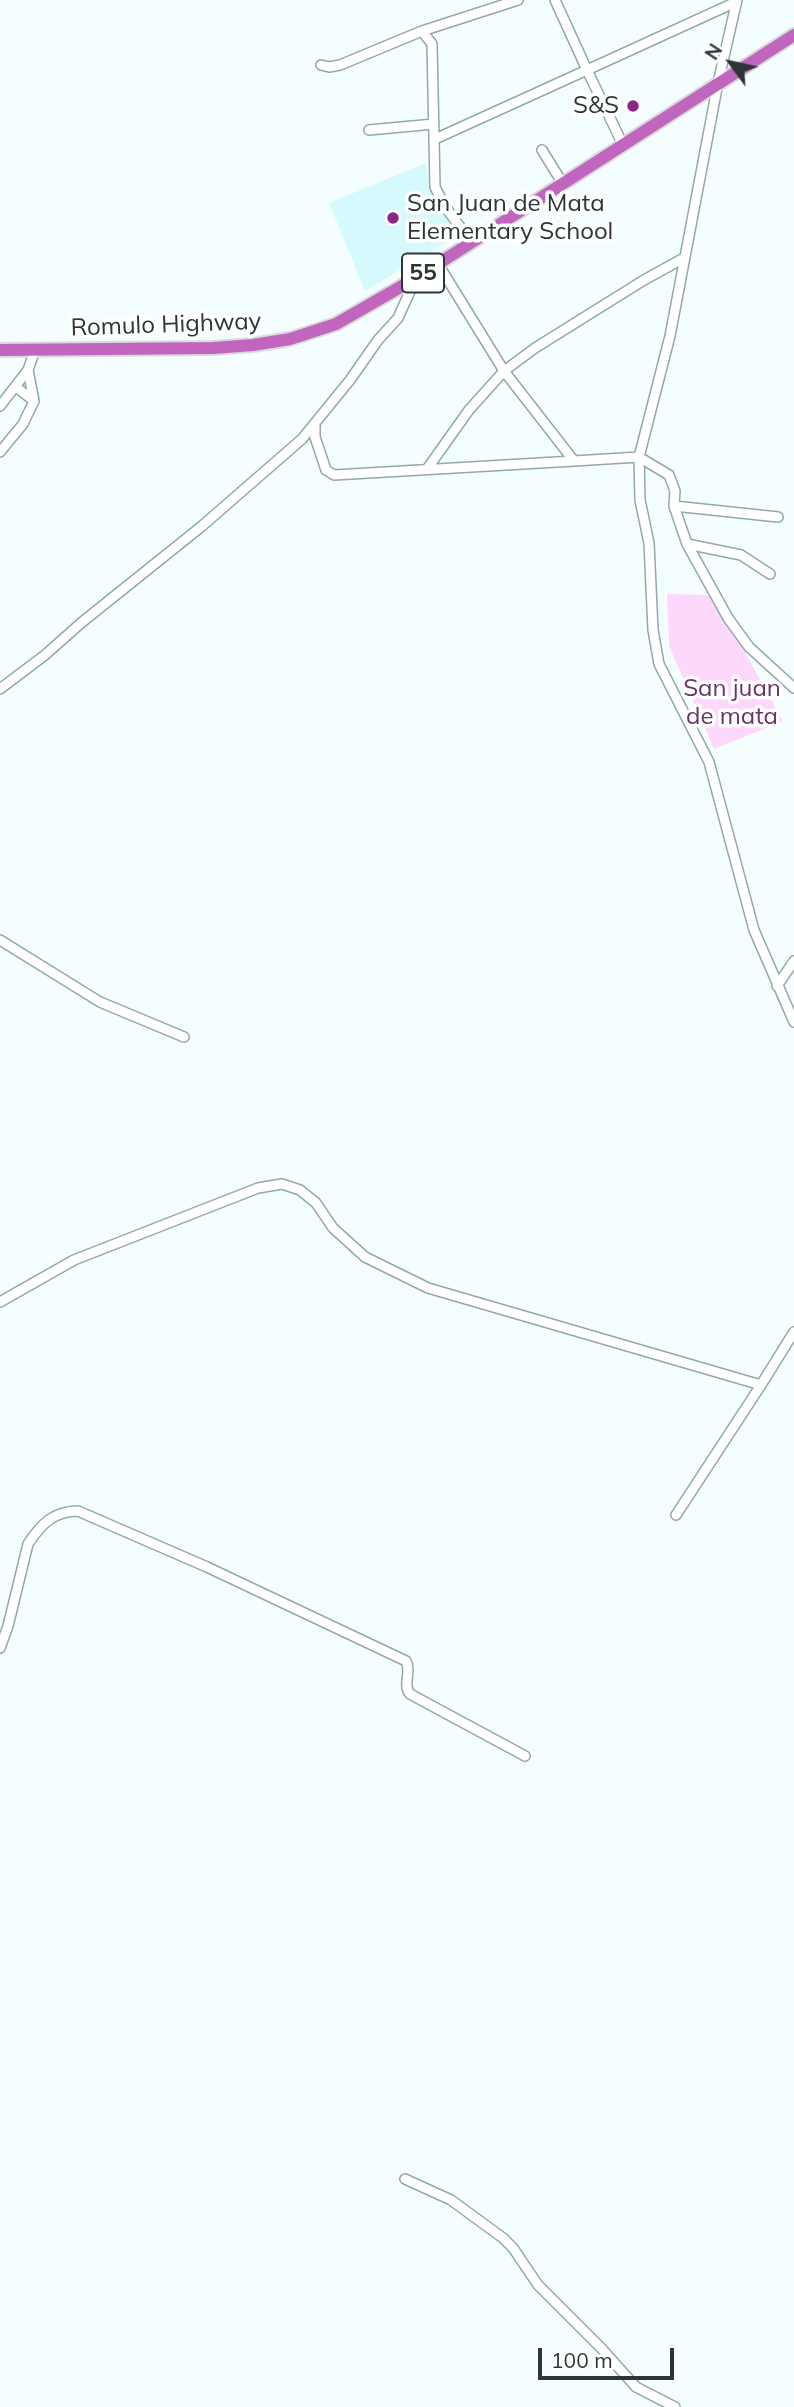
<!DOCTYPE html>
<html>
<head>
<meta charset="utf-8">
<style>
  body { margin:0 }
  #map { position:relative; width:794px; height:2407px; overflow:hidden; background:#f4feff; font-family:Mulish,sans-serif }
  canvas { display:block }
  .north { position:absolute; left:696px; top:28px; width:70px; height:70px; -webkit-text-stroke:5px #fff; paint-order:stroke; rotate:303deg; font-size:19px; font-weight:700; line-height:28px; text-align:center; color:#2c3637 }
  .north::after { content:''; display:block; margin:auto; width:24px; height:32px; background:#2c3637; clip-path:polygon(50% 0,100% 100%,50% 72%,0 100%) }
  .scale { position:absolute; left:538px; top:2348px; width:136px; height:32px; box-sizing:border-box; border:4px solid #2c3637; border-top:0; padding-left:9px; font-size:21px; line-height:24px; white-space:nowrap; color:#2c3637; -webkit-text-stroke:5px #fff; paint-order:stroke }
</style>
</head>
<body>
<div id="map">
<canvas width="794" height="2407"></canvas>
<div class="north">N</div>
<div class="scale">100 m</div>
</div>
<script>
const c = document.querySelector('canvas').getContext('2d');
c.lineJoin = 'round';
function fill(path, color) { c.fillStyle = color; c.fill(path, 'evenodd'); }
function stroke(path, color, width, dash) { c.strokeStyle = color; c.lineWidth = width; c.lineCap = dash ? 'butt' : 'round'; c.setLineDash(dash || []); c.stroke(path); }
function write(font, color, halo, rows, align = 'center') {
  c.font = font + ' Mulish,sans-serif'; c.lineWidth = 7; c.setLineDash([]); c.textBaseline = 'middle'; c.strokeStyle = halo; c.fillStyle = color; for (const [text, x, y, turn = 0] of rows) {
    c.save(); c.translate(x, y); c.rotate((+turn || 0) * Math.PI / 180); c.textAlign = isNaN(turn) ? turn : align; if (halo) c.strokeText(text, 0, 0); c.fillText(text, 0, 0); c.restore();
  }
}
const built = new Path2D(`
  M426 163 429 187 462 233 365 291 329 203Z`);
const green = new Path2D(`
  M667 594 713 595 783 721 714 749 669 646Z`);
const minor = new Path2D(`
  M737 0 718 83 670 336 639 457 640 500 649 543 653 630 659 664 709 762 754 930 794 1022
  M422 31 432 44 435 187 444 205 471 242
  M321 65 329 67 340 65 422 31 518 0
  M369 130 434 124
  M435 139 587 70 555 0
  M623 145 587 70 736 2
  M542 150 563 184
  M438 264 504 371 574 461 639 457 669 475 675 491 674 506 687 544 728 618 749 647 794 688
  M16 387 34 401
  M0 406 28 370
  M315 426V437L326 470 334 475 574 461
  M0 452 23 424 34 401 28 370 35 350
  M427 469 469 410 504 371 535 348 644 280 684 258
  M674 506 778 517
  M687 544 741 555 770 574
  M0 689 45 655 81 623 202 526 302 439 350 380 378 340 398 318 416 278
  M0 940 100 1002 184 1037
  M777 986 794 961
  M0 1302 74 1260 258 1188 282 1184 300 1190 316 1203 333 1228 365 1257 428 1288 761 1385 794 1332
  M676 1515 761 1385
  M0 1648 8 1626 28 1544C41 1524 54 1511 78 1511L207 1567 406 1661C412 1672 402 1685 410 1694L525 1756
  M405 2179 451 2200 503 2238 513 2248 538 2285 602 2349 636 2387 675 2407`);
const highway = new Path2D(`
  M0 350 213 348 253 345 290 339 336 324 416 278 794 35`);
const markers = [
  [633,106,7,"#8d268b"],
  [393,218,7,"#8d268b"]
];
const shields = [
  [423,273,42]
];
const shieldNames = [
  ["55",423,273]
];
const poiNames = [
  ["S&S",619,106],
  ["San Juan de Mata",407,204,"left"],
  ["Elementary School",407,232,"left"]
];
const streetNames = [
  ["Romulo Highway",166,325,-2]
];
const parkNames = [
  ["San juan",732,689],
  ["de mata",732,717]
];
fill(built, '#d6f9fd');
fill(green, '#fed8fc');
stroke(minor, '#91a9ab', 12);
stroke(highway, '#d9dbdb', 16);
stroke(minor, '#fff', 9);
stroke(highway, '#c165be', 12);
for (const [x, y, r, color] of markers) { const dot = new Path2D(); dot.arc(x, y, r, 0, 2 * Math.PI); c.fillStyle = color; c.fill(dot); stroke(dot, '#fff', 2.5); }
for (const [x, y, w] of shields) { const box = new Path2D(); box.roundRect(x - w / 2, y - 19.5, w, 39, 5); c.fillStyle = '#fff'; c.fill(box); stroke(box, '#2c3637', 2); }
write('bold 23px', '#2c3637', null, shieldNames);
write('24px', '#2c3637', '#fff', poiNames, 'right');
write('24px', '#2c3637', '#fff', streetNames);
write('24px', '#6a3369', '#fff', parkNames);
</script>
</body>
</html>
